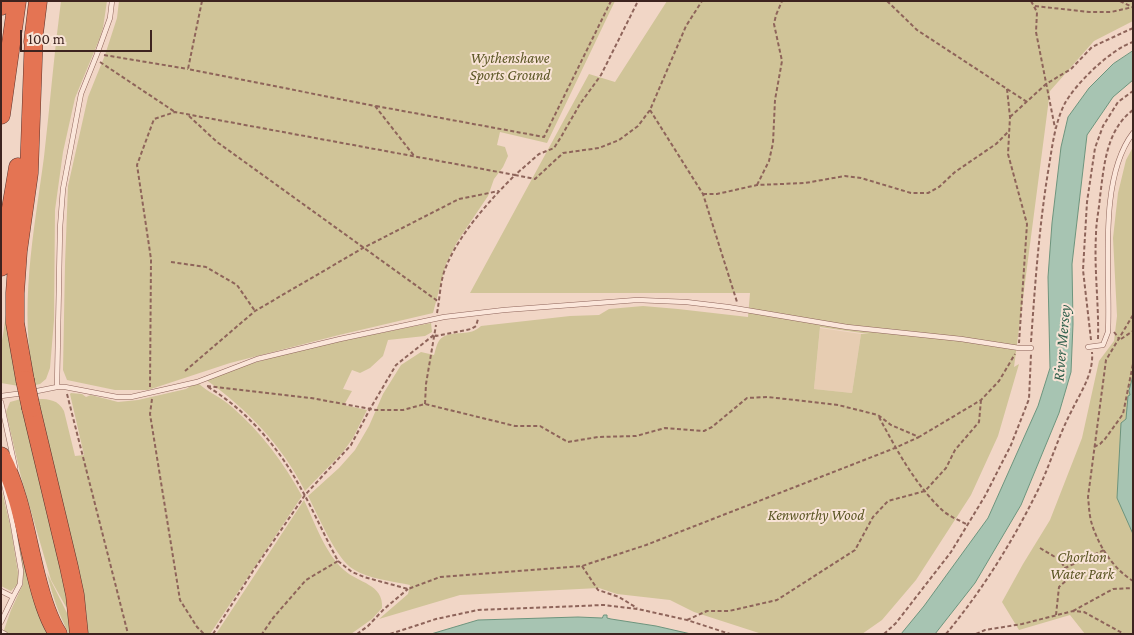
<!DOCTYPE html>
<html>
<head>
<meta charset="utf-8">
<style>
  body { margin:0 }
  #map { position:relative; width:1134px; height:635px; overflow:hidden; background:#f1d6c6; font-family:"Crimson Pro",serif }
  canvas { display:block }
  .frame { position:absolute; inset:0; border:2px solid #3d231f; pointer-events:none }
  .scale { position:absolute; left:20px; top:30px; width:132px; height:22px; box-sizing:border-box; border:2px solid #3d231f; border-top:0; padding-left:6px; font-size:15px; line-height:18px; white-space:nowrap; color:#3d231f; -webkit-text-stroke:4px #f8e3d6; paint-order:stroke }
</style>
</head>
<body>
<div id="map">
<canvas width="1134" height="635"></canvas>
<div class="frame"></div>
<div class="scale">100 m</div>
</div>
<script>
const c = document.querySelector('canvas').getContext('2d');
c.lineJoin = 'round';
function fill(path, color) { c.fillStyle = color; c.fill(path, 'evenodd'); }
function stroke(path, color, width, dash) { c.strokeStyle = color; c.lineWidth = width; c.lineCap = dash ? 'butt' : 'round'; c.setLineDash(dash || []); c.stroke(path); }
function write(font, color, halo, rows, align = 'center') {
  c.font = font + ' "Crimson Pro",serif'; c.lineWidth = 4; c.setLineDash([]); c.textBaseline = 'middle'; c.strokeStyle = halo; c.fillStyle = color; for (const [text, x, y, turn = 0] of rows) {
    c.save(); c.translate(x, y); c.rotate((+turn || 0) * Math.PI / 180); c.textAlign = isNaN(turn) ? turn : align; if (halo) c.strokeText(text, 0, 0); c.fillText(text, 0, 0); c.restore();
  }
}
const farmland = new Path2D(`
  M820 328 861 334 852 393 814 389Z`);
const green = new Path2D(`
  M61 1H107L103 28 99 40 75 98 63 152 55 210 54 320 50 368 46 379 40 384 35 385C18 310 34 232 44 157 50 105 54 53 61 1Z
  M119 1H615L547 143 500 132 497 145 505 147 508 156 503 167 494 179 488 196 457 242 446 264 433 313 339 335 230 363 148 390H115L67 380 63 370 65 264 68 186 88 97 105 55 117 18Z
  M667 1H1133V21L1094 41 1050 91 1014 367 1019 364 998 436 971 495 916 580 882 620 862 634H762L694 612 670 600 617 594 599 588 460 595 379 619 408 594 410 585C391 581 369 579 353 569 336 559 318 515 308 496L339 468 355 450 369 426 383 394 401 365 421 352 434 355C436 349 437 340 443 337 455 330 470 337 481 326L570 316 599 315 609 309 643 306 678 309 748 317 750 293H470L589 74 615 82ZM820 327 869 334H861L852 393 814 389Z
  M1133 147V634H1085L1070 615 1019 630 1002 602 1023 564 1050 520 1082 438 1099 361 1114 341 1117 316 1113 238 1118 193 1126 160Z
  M6 315 19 386 1 383V347Z
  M431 323 432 332 425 336 388 340 383 356 370 368 360 373 352 370 343 389 352 391 344 405 367 410 353 438 343 452 305 491C282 445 247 409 205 379 278 352 355 338 431 323Z
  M197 382C207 392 221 397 232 407 261 432 284 463 302 496L210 634H87V618L82 586 38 399C50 399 58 400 64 411L75 456 84 455 70 394 71 393 82 394 86 397 91 395 118 402 138 400 186 389Z
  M21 399 70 605 66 607 51 580 21 477 6 412 10 402Z
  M1 487 11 529 19 579 17 585 11 591 1 586Z
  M304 500C315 523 325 553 344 570 358 583 384 584 382 608L372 619 351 634H216Z
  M16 523 53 634 5 633 4 630 11 610 23 584Z
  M47 573 70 619 71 634H69C59 615 52 595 47 573Z`);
const water = new Path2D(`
  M1133 51V80L1113 97 1087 135 1072 264 1073 324 1071 372 1059 413 1021 505 975 583 935 634H901L924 606 988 518 1038 406 1050 368 1048 277 1052 223 1061 147 1068 117 1089 88 1113 64Z
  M1133 376V534L1117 498 1121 423 1126 419 1128 396 1130 395 1129 391Z
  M604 615H607V618L611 619 656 626 691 634H431L478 620 578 617 602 618Z`);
const path = new Path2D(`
  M202 1 188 69 375 106 415 157
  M887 1 917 30 1027 102
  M1031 1 1037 12 1036 32 1055 128
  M1120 1 1132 7
  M1035 6 1089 12H1111L1133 7
  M104 55 188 69
  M100 62 175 112
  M1007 89 1010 117 1008 154 1027 224 1019 343
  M376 106 544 137 611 1
  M650 110 703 194 737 302
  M189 116 217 142 439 302
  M1010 117 1046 84 1071 69 1092 47 1133 28
  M757 185 769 161 773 143 775 100 782 61 774 24 776 15 782 1
  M703 194H717L757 185 805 183 845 176 861 178 911 193H928L939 187 955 172 996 144 1008 132
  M171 262 206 267 237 285 255 311
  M437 313C440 298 440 280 446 267 459 234 490 200 515 175L535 179 563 153 599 148 619 140 638 126 650 110 686 26 702 1
  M1133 315 1106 360 1088 497C1089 505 1089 513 1091 521 1097 543 1112 568 1133 581
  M1114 332 1118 337 1119 340
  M1098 339C1099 304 1094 270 1096 235 1096 222 1099 210 1100 197 1104 166 1106 130 1133 110
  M1121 339 1133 331
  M1091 340 1083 270 1087 202 1095 148 1103 126 1118 102 1133 91
  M1031 342C1035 285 1039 228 1048 172 1052 149 1054 126 1064 105 1074 85 1111 49 1133 42
  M185 371 255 311 363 248 459 199 499 191
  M207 386 311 398 376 410H403L425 404 515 426H540L568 442 598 437 636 436 665 428 704 431 712 427 747 398 768 397 838 405 878 415 891 425 919 437 981 400 999 381 1015 354
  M150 387 151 259 137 165 154 119 175 112 515 175 539 154 554 148 561 137 580 104 601 75 638 1
  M208 387C243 408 274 442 295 478 311 505 323 533 338 561L306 580 273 618 262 634
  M67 394 128 634
  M152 399 150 414 180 600 197 627 204 634
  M425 404 426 384 436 325
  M879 417C896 449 915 484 941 509 948 516 959 520 968 525
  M1094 447 1100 444 1105 439 1123 414 1133 364
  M1040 548 1060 560 1065 568
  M338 561 352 572 364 577 408 589 440 577 582 566 646 545 895 448 919 437
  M582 566 598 590 619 597 637 608
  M1073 611 1113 589 1133 588
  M1056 615 1059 587 1069 578 1065 568 1104 550
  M687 620 707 611H729L777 600 855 550 873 517 888 501 925 491 946 468 955 450 979 422 981 400
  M213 634 253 571 305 495 351 445 370 409 396 365 435 334 436 336 471 329 476 326 478 319
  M357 634 368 626 384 609 408 589
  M390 634 436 619 478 610 604 605 638 609 687 620 730 634
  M884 634 896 623 951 552 985 496 1011 445 1029 399 1031 354
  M946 634C981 592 1011 544 1035 496 1049 469 1057 439 1071 412 1080 393 1094 374 1092 352
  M976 634 985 630 1022 624 1073 611 1084 612 1124 634`);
const service = new Path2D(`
  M1088 347 1103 345 1108 332C1111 276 1097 180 1133 133
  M57 387 60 228 63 189 81 94 97 54 110 18 112 1
  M32 392 57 387H65L117 397H131L197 382 257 359 340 339 444 317 504 310 637 300 686 302 728 307 847 327 961 339 1019 348H1031
  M1 396 24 393
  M1 402 15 467
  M3 479 13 525 21 571 20 584 13 597
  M1 591 13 597 1 622
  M1 632 5 634`);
const motorway = new Path2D(`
  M1 6 2 1
  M33 42 38 1
  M1 115 17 1
  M1 267 18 167
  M25 380 15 323V293L18 251 29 173 34 32
  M31 408 69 567 75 595 79 634
  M1 456C20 493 26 536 36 575 41 595 47 617 58 634`);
const motorwayBridge = new Path2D(`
  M25 380 31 408`);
const parkNames = [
  ["Wythenshawe",510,58],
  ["Sports Ground",510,75],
  ["Kenworthy Wood",816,515],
  ["Chorlton",1082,557],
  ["Water Park",1082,574]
];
const waterNames = [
  ["River Mersey",1062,343,-85]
];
fill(farmland, '#e7cdb2');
fill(green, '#d0c498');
fill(water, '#a7c4b2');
stroke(water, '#6d947d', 1);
stroke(service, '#8e645a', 5.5);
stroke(motorway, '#5c342e', 19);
stroke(path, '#8e645a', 2, [4, 2.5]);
stroke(service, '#fbe6da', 4.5);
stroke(motorway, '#e47453', 18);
stroke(motorwayBridge, '#5c342e', 19, []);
stroke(motorwayBridge, '#e47453', 18);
write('italic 15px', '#5b5624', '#f8e3d6', parkNames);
write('italic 16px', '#2d5e4a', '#f8e3d6', waterNames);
</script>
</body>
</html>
